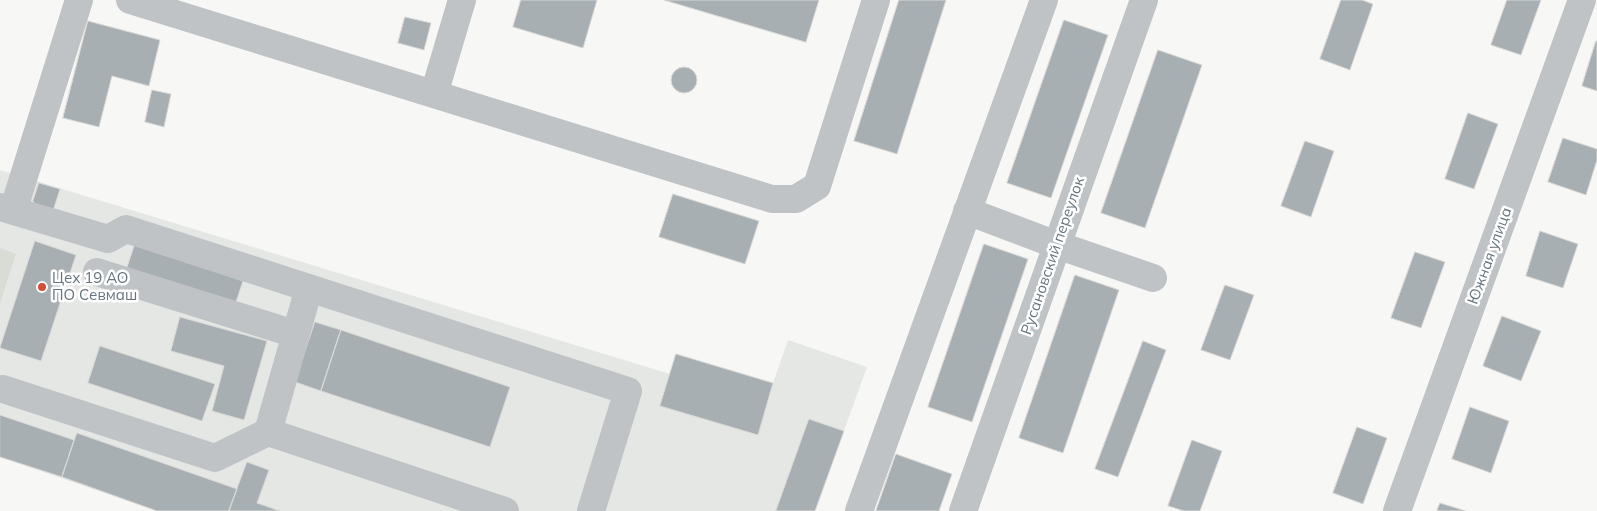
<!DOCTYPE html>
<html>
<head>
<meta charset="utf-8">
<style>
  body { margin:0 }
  canvas { display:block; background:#f7f7f5 }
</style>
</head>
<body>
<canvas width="1597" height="511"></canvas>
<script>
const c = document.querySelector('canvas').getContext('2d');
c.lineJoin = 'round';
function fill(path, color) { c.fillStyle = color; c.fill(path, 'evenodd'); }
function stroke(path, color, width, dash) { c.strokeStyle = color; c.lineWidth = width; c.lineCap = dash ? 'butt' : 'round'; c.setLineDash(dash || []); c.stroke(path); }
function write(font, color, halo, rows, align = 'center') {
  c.font = font + ' Mulish,sans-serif'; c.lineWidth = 5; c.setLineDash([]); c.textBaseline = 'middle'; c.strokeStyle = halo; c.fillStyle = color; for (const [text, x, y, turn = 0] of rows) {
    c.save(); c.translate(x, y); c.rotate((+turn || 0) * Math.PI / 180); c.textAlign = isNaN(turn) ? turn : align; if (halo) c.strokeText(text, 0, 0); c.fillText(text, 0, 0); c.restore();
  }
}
const built = new Path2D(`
  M0 170 670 374 676 354 773 383 788 340 867 367 815 511H157L0 457Z`);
const green = new Path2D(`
  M0 248 16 254 0 303Z`);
const building = new Path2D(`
  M521 0H597L583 48 513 27Z
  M664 0H819L806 42Z
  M899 0H946L897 154 854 141Z
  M1341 0H1362L1373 4 1350 70 1320 59Z
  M1507 0H1541L1521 55 1491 45Z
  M405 17 431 23 424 50 398 43Z
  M1064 20 1108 35 1051 198 1007 183Z
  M88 21 160 40 149 86 112 76 99 127 63 118Z
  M1596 41H1597V91L1582 86Z
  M1158 50 1202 65 1145 228 1101 213Z
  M671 80a13 13 0 1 1 26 0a13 13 0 1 1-26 0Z
  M152 90 171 94 164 127 145 122Z
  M1468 113 1498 124 1474 189 1445 179Z
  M1563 138 1597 149V160L1586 195 1548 182Z
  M1305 141 1334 151 1311 217 1281 206Z
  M39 183 60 189 53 211 36 206 33 201Z
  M673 194 759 221 745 264 659 237Z
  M1540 231 1578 244 1563 288 1526 276Z
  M35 241 76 255 41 361 0 348Z
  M135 244 243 281 235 305 127 268Z
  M984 244 1028 259 972 422 928 407Z
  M1415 252 1445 262 1421 328 1391 318Z
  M1075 275 1119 290 1063 453 1019 438Z
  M1225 285 1254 295 1230 360 1201 350Z
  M1502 316 1541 331 1521 381 1483 366Z
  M180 317 267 341 244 420 212 411 224 366 171 351Z
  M315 322 341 330 321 391 295 382Z
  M341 330 510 387 490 447 321 391Z
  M1143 341 1166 350 1118 477 1095 469Z
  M100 346 215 384 202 421 88 383Z
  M676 354 773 383 758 435 660 406Z
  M1470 407 1509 421 1491 473 1452 459Z
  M0 415 74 440 62 477 0 457Z
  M809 419 844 431 815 511H776Z
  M1357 427 1387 438 1363 504 1333 493Z
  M77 433 237 489 229 511H157L62 477Z
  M1192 440 1222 451 1200 511H1184L1168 506Z
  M896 454 952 474 939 511H876Z
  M247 462 269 470 257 503 280 511H229Z
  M1440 503 1466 511H1437Z`);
const minor = new Path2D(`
  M130 0 772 199H796L817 186 876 0
  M434 94 462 0
  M0 207 108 239 126 229 628 391 591 511
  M13 211 79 0
  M967 211 1057 245 1153 278
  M97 272 295 334
  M3 389 215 458 268 432 505 511
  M268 432 309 288
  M859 511 1044 0
  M963 511 1144 0
  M1397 511 1582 0`);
const markers = [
  [42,287,5,"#d24e3a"]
];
const streetNames = [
  ["Русановский переулок",1053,256,-71],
  ["Южная улица",1490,256,-70]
];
const poiNames = [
  ["Цех 19 АО",52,278],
  ["ПО Севмаш",52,295]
];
fill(built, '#e5e7e5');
fill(green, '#d8dcd4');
fill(building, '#a7afb3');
stroke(building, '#d9d9d7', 1);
stroke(minor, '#bfc3c6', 28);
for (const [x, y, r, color] of markers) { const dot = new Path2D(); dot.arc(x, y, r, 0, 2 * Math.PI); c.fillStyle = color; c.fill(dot); stroke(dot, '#fff', 2); }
write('15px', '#65757d', '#fff', streetNames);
write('15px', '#65757d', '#fff', poiNames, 'left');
</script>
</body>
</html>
